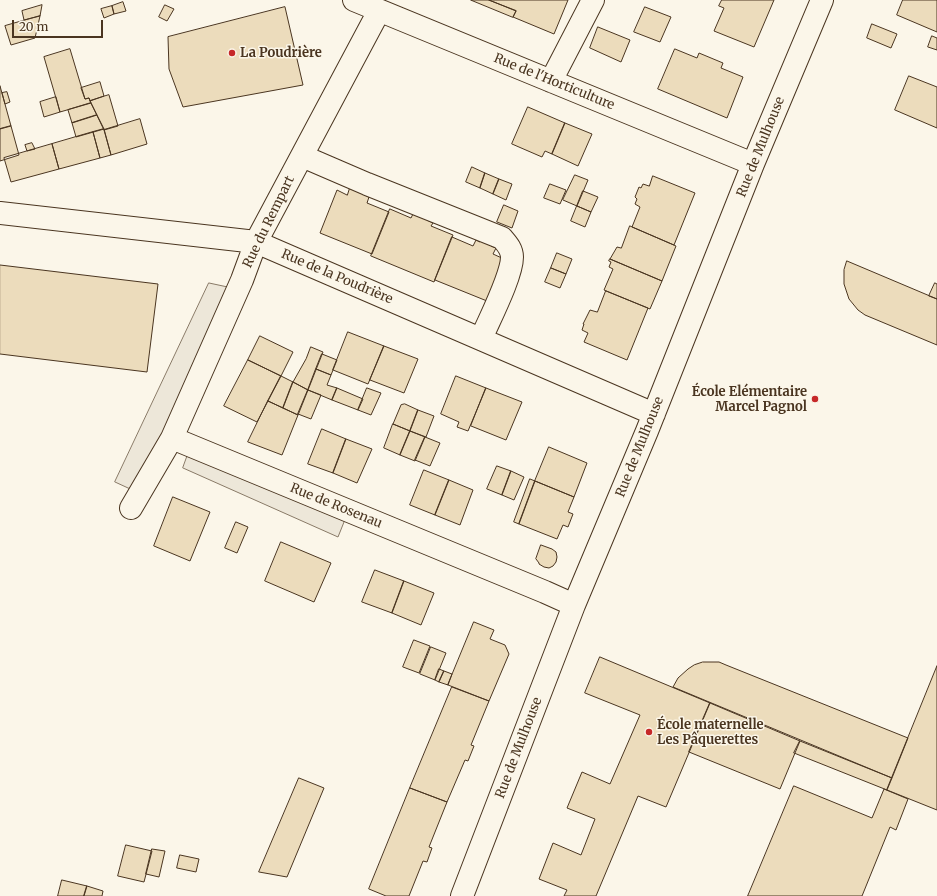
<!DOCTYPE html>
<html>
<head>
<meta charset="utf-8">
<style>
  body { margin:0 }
  #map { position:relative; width:937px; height:896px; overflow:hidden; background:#fbf6e9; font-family:Merriweather,serif }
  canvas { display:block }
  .scale { position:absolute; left:12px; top:20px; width:91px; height:18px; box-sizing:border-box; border:2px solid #4a3520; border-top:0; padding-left:5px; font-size:12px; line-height:14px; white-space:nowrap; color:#4a3520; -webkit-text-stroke:3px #fbf6e9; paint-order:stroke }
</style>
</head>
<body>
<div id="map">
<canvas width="937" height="896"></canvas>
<div class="scale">20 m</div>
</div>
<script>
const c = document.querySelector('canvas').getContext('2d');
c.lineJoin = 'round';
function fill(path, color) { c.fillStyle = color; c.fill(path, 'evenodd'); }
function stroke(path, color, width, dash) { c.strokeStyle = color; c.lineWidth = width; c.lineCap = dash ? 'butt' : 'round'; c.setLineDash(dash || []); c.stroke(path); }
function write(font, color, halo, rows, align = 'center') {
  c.font = font + ' Merriweather,serif'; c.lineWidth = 3; c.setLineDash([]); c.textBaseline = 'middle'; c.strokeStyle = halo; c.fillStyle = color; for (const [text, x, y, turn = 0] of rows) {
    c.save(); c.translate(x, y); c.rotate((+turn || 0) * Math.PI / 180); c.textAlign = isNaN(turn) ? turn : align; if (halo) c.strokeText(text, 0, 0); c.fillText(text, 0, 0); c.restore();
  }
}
const parking = new Path2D(`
  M209 283 237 289 139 493 115 482Z
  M191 446 348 512 338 537 183 468Z`);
const building = new Path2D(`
  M471 0H489L516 11 513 17Z
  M489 0H568L554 34 513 17 516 11Z
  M722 0H774L754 47 714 31 724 8 719 6Z
  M903 0H937V32L897 15Z
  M123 2 126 11 114 14 112 6Z
  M42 5 40 16 24 20 22 11Z
  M165 5 174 9 167 21 159 17Z
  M112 6 114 14 104 18 101 9Z
  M285 7 303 85 183 107 169 69 168 37Z
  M645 7 671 17 660 42 634 32Z
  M40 16 35 38 11 45 5 26Z
  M872 24 897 34 891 48 867 38Z
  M598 27 630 40 621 62 590 48Z
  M932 36 937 38V50L928 47Z
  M70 49 85 99 89 98 91 103 60 112 44 57Z
  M675 49 697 58 699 53 723 63 721 68 743 77 727 118 658 89Z
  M909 76 937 87V128L895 110Z
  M100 82 104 96 90 101 89 98 85 99 81 88Z
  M0 86 11 126 0 129Z
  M7 92 10 102 5 104 2 93Z
  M109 95 118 126 104 130 90 101Z
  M56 97 60 112 44 117 40 102Z
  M91 103 97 115 72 123 68 110Z
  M528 107 565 123 552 154 545 151 542 157 512 144Z
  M97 115 104 129 76 137 72 123Z
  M140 119 147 144 111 155 104 130Z
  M565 123 592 134 578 166 552 154Z
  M11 126 19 155 0 161V129Z
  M104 129 111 155 100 158 93 132Z
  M93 132 100 158 59 169 52 144Z
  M32 143 35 149 27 151 25 145Z
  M52 144 59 169 11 182 4 158Z
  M472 167 485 173 480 188 466 182Z
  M485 173 499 179 493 194 480 188Z
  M575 175 588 180 577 206 563 200Z
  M653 176 695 193 674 245 632 227 640 207 635 204 637 199 635 197 639 187 641 188 643 184 649 186Z
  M499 179 512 184 506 200 493 194Z
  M550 184 566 190 560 204 544 198Z
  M350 188 369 197 367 203 389 212 372 254 320 233 337 190 347 195Z
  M583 191 598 197 591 212 577 206Z
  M504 205 518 211 512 228 497 222Z
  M577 206 591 212 585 227 571 221Z
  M390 209 411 218 413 214 418 216V214L428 218 427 220 433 223 431 226 453 235 434 282 371 256Z
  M630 226 676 246 662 281 610 259 617 247 621 248Z
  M452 237 473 246 476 240 480 242 481 240 492 244 491 246 496 248 493 254 504 259 487 301 435 280Z
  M557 253 572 259 566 274 551 268Z
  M610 259 662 281 650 309 604 290 613 269 609 267 611 262 609 261Z
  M847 261 937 299V345L865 315 858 310 849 299 844 284V270Z
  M0 265 158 284 147 372 0 354Z
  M551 268 566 274 560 288 545 282Z
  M935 283 937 284V299L929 296Z
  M606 291 648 308 627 360 584 342 588 333 582 330 584 324H583L590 310 597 312Z
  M348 332 384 346 368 384 333 370Z
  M260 336 293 352 281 376 248 360Z
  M384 346 418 359 404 393 370 380Z
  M311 347 323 352 308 390 293 382 306 359Z
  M322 354 337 360 331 375 316 369Z
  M248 360 281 376 257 422 224 406Z
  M316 369 331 375 327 385 337 388 332 400 308 390Z
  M281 376 293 382 283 408 268 401Z
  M456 376 486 388 468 431 457 427 459 422 441 414Z
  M293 382 308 390 298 415 283 408Z
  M337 388 363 399 358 410 332 400Z
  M367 388 381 393 371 415 358 410Z
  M486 388 522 402 506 440 471 426Z
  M308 390 321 395 311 419 298 414Z
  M268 401 298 415 282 455 248 442Z
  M405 404 418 410 410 431 393 424 401 405Z
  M418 410 434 416 426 437 410 431Z
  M393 424 410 431 400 455 384 448Z
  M322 429 346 439 333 473 308 464Z
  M410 431 425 437 415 461 400 455Z
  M425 437 440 443 430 466 415 460Z
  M346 439 372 449 357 483 333 473Z
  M549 447 587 463 574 497 535 481Z
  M497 466 511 471 502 495 487 489Z
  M424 470 449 480 435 515 410 505Z
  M511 471 524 477 514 500 502 495Z
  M530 479 535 481 519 524 514 522Z
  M449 480 473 490 460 525 435 515Z
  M535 481 574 497 568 512 573 514 568 527 563 525 557 539 519 524Z
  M173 497 210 512 190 561 154 546Z
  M236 522 248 527 237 553 225 548Z
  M281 542 331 563 314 602 265 581Z
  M541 545 552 549 556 552 557 557 556 562 553 566 549 568 544 567 539 564V563L536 559Z
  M375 570 404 581 392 613 362 602Z
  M404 581 434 593 421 625 392 613Z
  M474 622 494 630 490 639 505 645 509 654 489 701 448 685Z
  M414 640 430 646 419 673 403 667Z
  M431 647 446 653 435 680 420 674Z
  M600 657 710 703 666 807 638 796 596 896H564L567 890 539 879 553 843 581 855 595 819 567 808 582 772 610 784 640 715 585 693Z
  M703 662H719L726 665 908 738 892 778 673 687 678 678 688 669 694 665Z
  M937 666V810L887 790Z
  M439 669 444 671 439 682 435 680Z
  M444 671 452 674 448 685 439 682Z
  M452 687 489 701 471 745 474 746 468 761 465 760 447 802 410 788Z
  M710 703 800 741 780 789 689 752Z
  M800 741 892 778 887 790 794 753Z
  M299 778 324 788 287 877 259 872Z
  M794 786 872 818 884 789 908 799 896 830 890 827 862 896H748Z
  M410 788 447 802 429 847 432 848 427 862 423 861 409 896H386L369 889Z
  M126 845 152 851 144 882 118 876Z
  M152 849 165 851 159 877 146 874Z
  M180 855 199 859 196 872 177 868Z
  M62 880 87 886 84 896H58Z
  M87 886 103 891 102 896H84Z`);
const minor = new Path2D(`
  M354 0 753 164
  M551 81 593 0
  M302 156 367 184 502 238C507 244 512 249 512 257 512 276 489 320 481 339
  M0 213 256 242 654 414
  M172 438 545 592 574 605
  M131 508 172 438 242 280 256 242 379 11
  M462 896 574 605 647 431 753 164 822 0`);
const markers = [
  [232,53,4,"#c62828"],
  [815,399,4,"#c62828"],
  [649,732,4,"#c62828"]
];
const poiNames = [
  ["La Poudrière",240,53],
  ["École Elémentaire",807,392,"right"],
  ["Marcel Pagnol",807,407,"right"],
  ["École maternelle",657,725],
  ["Les Pâquerettes",657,740]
];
const streetNames = [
  ["Rue de l'Horticulture",554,82,22],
  ["Rue de Mulhouse",761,147,-68],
  ["Rue du Rempart",269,222,-64],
  ["Rue de la Poudrière",337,277,23],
  ["Rue de Mulhouse",640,447,-68],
  ["Rue de Rosenau",336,506,22],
  ["Rue de Mulhouse",519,748,-69]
];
fill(parking, '#ede7d9');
stroke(parking, '#887966', 1);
fill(building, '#ecdcbc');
stroke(building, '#4a3520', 1);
stroke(minor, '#4a3520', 24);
stroke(minor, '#fbf6e9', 22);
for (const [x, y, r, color] of markers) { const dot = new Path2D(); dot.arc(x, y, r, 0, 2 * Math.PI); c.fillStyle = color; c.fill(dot); stroke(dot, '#fbf6e9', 1.5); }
write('bold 13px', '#4a3520', '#fbf6e9', poiNames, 'left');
write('13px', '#4a3520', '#fbf6e9', streetNames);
</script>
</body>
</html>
